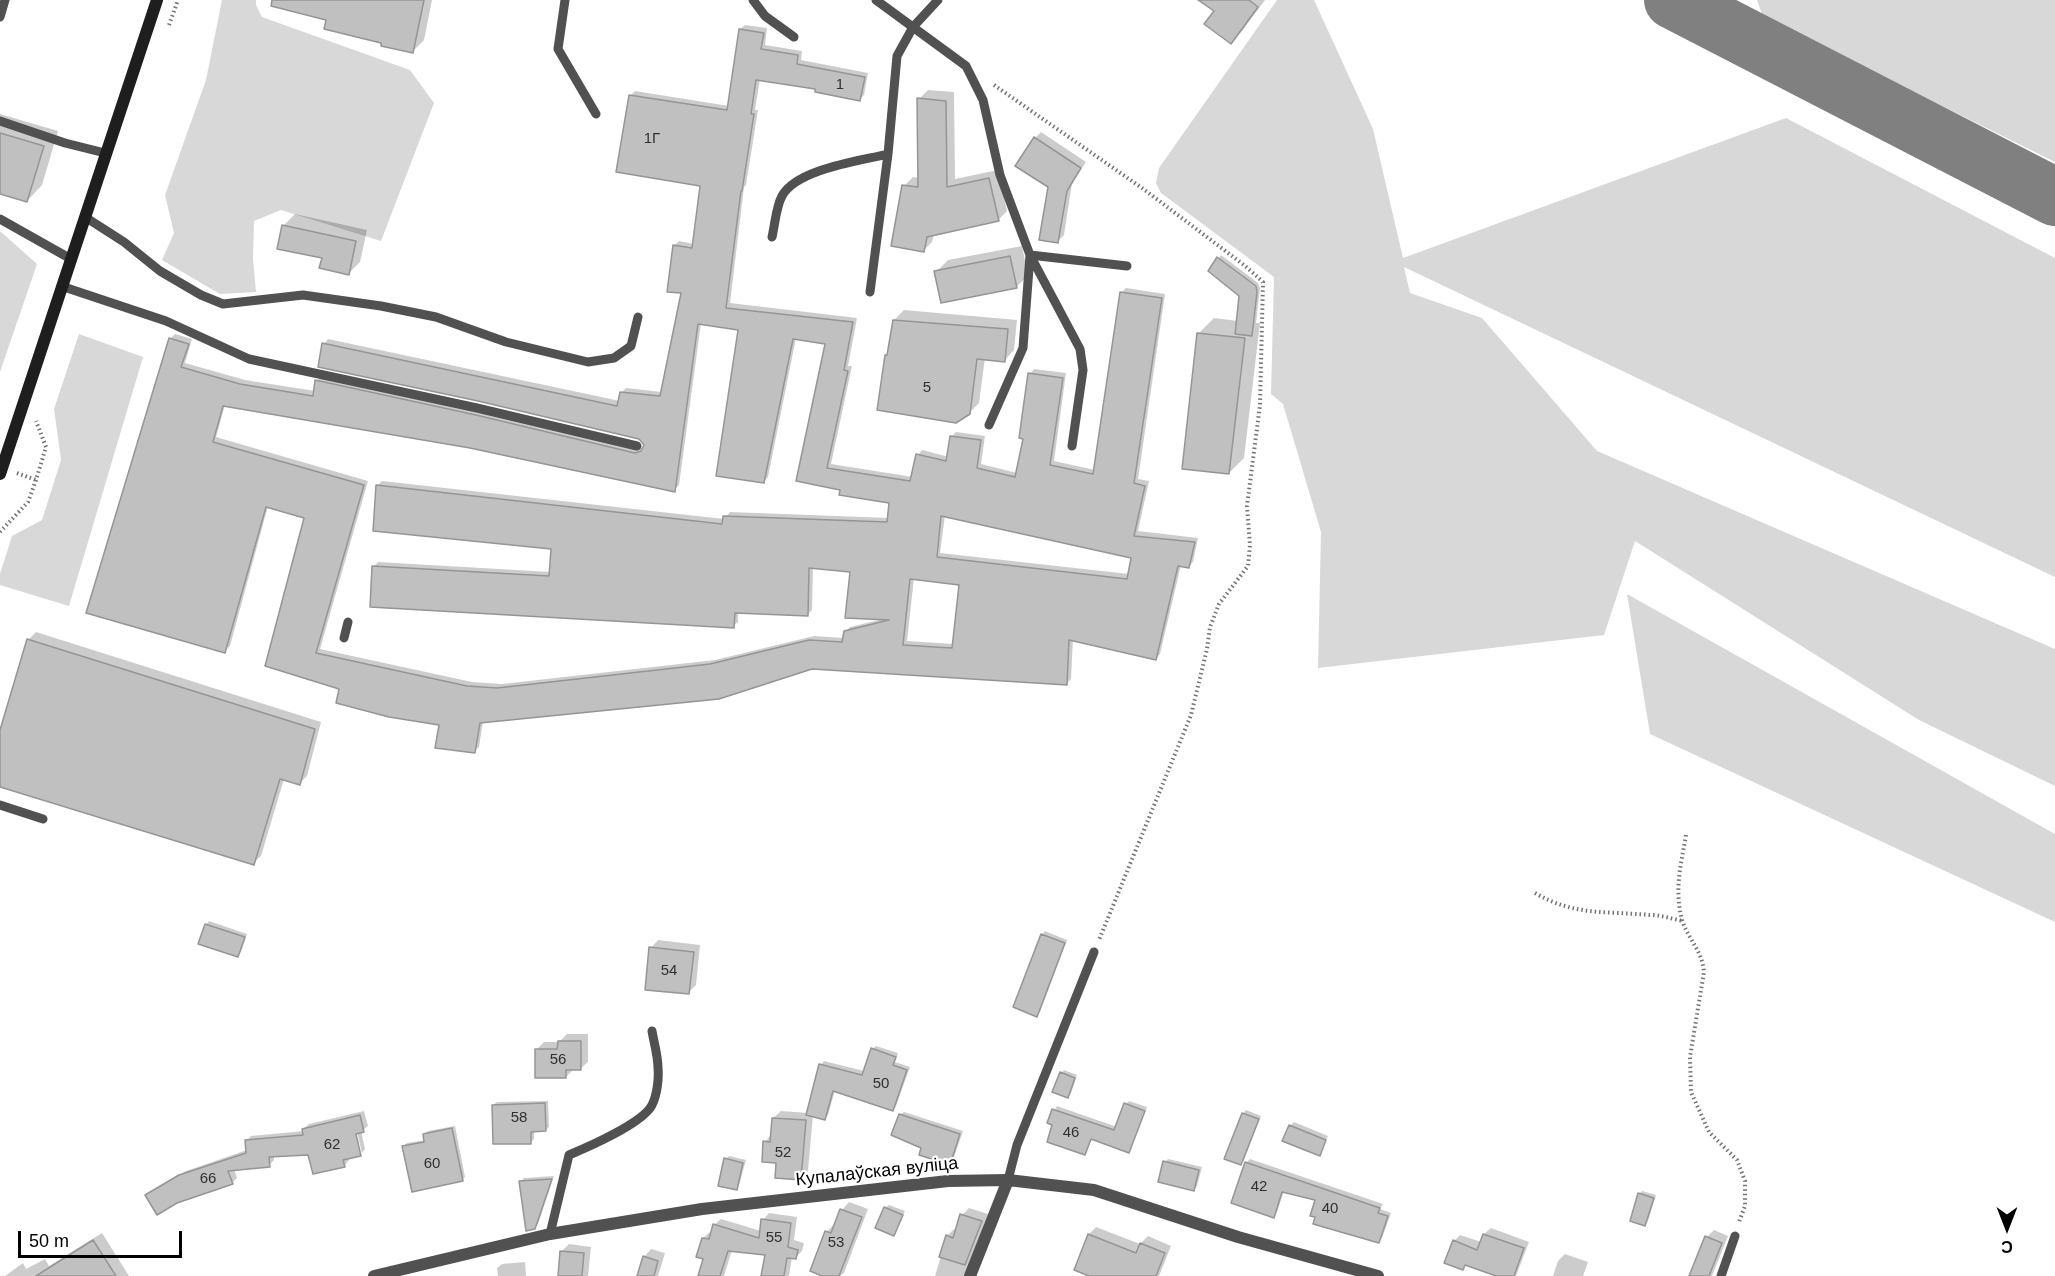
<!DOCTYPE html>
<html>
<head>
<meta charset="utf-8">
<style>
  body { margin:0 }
  #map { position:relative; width:2055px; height:1276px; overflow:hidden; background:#fff; font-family:Arial,sans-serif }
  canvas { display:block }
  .north { position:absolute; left:1977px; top:1198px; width:60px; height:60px; -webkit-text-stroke:4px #fff; paint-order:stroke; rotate:180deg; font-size:16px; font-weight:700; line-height:24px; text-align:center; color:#000 }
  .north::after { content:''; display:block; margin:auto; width:21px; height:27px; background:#000; clip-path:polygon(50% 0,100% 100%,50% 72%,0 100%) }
  .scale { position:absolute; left:18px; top:1231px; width:164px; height:27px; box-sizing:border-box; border:3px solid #000; border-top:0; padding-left:8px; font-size:18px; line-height:21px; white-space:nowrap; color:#000; -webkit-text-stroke:4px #fff; paint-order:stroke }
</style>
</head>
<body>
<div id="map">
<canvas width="2055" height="1276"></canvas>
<div class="north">С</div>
<div class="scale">50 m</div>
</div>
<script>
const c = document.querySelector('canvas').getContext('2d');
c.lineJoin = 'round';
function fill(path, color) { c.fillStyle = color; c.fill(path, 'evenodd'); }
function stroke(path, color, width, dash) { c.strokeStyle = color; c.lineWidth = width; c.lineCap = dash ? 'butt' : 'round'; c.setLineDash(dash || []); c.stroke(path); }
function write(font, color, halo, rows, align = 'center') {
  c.font = font + ' Arial,sans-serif'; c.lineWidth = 4.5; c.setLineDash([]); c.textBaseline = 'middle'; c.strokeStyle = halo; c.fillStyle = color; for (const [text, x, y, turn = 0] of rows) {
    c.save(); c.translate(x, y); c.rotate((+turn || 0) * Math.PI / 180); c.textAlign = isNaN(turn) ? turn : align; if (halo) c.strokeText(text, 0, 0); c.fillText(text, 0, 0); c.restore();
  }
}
const green = new Path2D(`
  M222 0H256V5L262 17 410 70 434 103 381 241 281 210 254 221 253 259 256 292 220 294 162 260 174 233 165 195 206 80Z
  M1277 0H1314L1373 129 1403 258 1786 118 2055 258V577L1404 267 1410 293 1482 318 1597 451 2055 649V786L1919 720 1635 541 1604 635 1318 668 1321 532 1283 404 1271 394 1274 277 1161 193 1156 183 1159 168Z
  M1757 0H2055V162L1763 17Z
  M0 231 37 264 0 372Z
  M79 334 143 357 69 606 0 585V574L12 536 42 520 61 460 54 409Z
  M1627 594 2055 834V922L1650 734Z`);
const shadow = new Path2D(`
  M272 0H432L424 40 412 52 383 42 328 19 271 5Z
  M1201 0H1265L1242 31 1231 42 1216 11Z
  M745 25 767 28 765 45 802 51 801 60 868 73 864 95 860 99 817 88 760 79 755 110H758L746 185 744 187 730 303 857 318 848 366H852L831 464 913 477 918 455 922 450 949 457 952 436 956 432 985 436 981 464 1017 473 1025 437 1030 374 1034 369 1066 373 1054 461 1095 470 1122 292 1126 288 1165 294 1138 479 1149 481 1138 531 1198 538 1193 562 1188 567 1181 565 1160 654 1156 659 1073 639 1071 679 1066 684 811 668 483 721 479 747 474 751 441 724 341 688 267 665 306 517 268 506 230 646 225 651 170 339 175 334 192 339 185 363 245 380 315 391 317 381 321 376 643 448 645 444 639 438 324 344 328 339 620 401 621 393 626 388 662 392 682 292 674 246 679 241 694 244 702 185 630 96 635 91 729 106 740 29ZM701 323 739 329 763 482 768 477 796 338 827 343 798 480 891 501 889 518 730 512 724 519 382 481 377 486 553 547 551 572 378 562 373 567 733 626 738 622V612L807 615 812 610 813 566 851 571 883 619 850 627 845 632 844 638 814 636 715 660 502 684 472 682 320 649 368 481 216 437 225 405 470 447 674 490 679 485ZM945 515 1132 557 1129 574 940 553ZM914 578 960 584 954 644 907 641Z
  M928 90 954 92 955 179 998 170 1007 211 998 220 934 234 932 242 923 251 904 186 913 177 919 178V99Z
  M0 114 58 131 42 185 27 201 0 193Z
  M1041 132 1086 162 1072 183 1064 235 1057 242 1049 186 1035 138Z
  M295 214 367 230 360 262 349 273 323 257 283 226Z
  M1022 246 1028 276 1016 287 936 272 948 260Z
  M1221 255 1258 283 1260 288 1256 323H1260L1244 458 1229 473 1199 333 1214 318 1238 321 1241 295 1210 270Z
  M904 310 1017 320 1014 350 1005 360 985 358 979 403 969 413 886 356 889 353 894 320Z
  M36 632 321 722 307 776 300 783 284 779 261 856 253 863 0 786V735L28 640Z
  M209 921 247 934 241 952 237 955 206 925Z
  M1045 931 1067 940 1040 1012 1037 1015 1042 935Z
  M658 940 700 945 696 985 689 992 651 948Z
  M567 1034H588V1062L580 1069H574L566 1077 536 1050 544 1042H559Z
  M876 1046 898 1053 895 1062 910 1067 896 1106 893 1109 835 1090 828 1115 825 1118 813 1115 808 1171 801 1178 778 1162 765 1142 772 1134 773 1118 781 1111 808 1113 821 1065 824 1061 864 1071 872 1049Z
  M1064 1070 1077 1075 1071 1093 1068 1096 1061 1073Z
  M548 1101 549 1127 545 1130H534V1139L531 1142 493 1105 497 1102Z
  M1129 1101 1147 1107 1131 1148 1128 1152 1092 1138 1085 1154 1054 1124 1049 1122 1057 1106 1117 1127 1126 1104Z
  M1246 1110 1261 1116 1244 1160 1241 1164 1243 1114Z
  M364 1111 368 1126 361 1131 365 1149 362 1153 356 1127H353L359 1153H362L348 1157 349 1160 344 1166 309 1153 274 1156V1160L269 1165 234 1169 237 1178 232 1183 147 1195 186 1171 247 1150 246 1141 251 1136 304 1131 303 1129 309 1124Z
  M904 1112 963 1131 953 1160 950 1164 923 1147 900 1115Z
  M1294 1122 1328 1136 1319 1154 1290 1126Z
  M455 1126 465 1177 462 1180 403 1147 407 1143 426 1140 424 1134 428 1131Z
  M729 1156 746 1160 739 1185 736 1189 726 1159Z
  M1168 1159 1202 1167 1197 1186 1194 1189 1165 1162Z
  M1250 1159 1383 1204 1380 1209 1391 1213 1382 1238 1378 1242 1317 1199 1284 1191 1277 1212 1273 1216 1246 1163Z
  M554 1176 538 1224 534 1228 520 1182 524 1178Z
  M1642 1191 1656 1195 1648 1221 1645 1224 1639 1194Z
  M849 1202 868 1209 844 1273 840 1276H826L827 1232 834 1224 836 1225 842 1210Z
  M889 1205 905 1211 894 1234 885 1208Z
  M969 1208 988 1214 969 1264 968 1276H935L947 1236 954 1229 957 1230 962 1215Z
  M769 1213 797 1217 794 1240 804 1243 802 1251 796 1257H792L789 1276H763L767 1254 732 1250 724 1276H699L705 1258 703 1238 710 1232H712L714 1225 721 1219 761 1231 763 1220Z
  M1096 1227 1140 1244 1148 1236 1171 1246 1159 1276H1093L1075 1269 1089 1234Z
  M1491 1228 1529 1242 1516 1276H1500L1467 1264 1463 1269 1454 1241 1460 1235 1481 1242 1484 1234Z
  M1714 1230 1728 1236 1712 1276H1691L1707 1237Z
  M102 1233 129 1276H5L23 1263 26 1269 45 1259 49 1266Z
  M569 1244 591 1247 588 1276H559L561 1252Z
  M651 1249 665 1253 658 1276H638L644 1257Z
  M1565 1254 1588 1262 1583 1276H1553L1558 1261Z
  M525 1262 526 1276H498L497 1268 502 1264Z`);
const taxiway = new Path2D(`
  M1673 0 2055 197`);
const building = new Path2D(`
  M272 0H424L413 53 381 46V43L324 29 326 20 271 6Z
  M1198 0H1249L1258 7 1231 44 1204 24 1214 11Z
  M739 29 764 33 761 49 798 55 797 64 865 77 860 101 815 92V89L756 80 751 114H754L742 191H741L726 308 853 322 844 370 848 371 827 468 910 481 916 454 946 461 950 436 981 440 977 468 1015 477 1023 439 1019 438 1028 373 1063 378 1050 465 1093 474 1120 292 1162 298 1134 483 1145 486 1134 536 1195 542 1189 568 1178 566 1156 660 1069 640 1067 685 812 669 719 699 480 723 475 753 435 748 439 725 389 717 336 703 339 689 265 666 304 518 266 507 225 653 86 613 169 338 189 344 181 367 240 384 313 396 315 380 476 415 635 453 641 451 644 445 639 439 478 401 318 367 322 343 617 406 620 392 660 396 681 293 667 292 673 245 692 248 700 186 616 172 629 95 727 110ZM698 324 738 330 716 476 764 483 793 339 825 344 796 481 840 490 839 495 889 503 887 522 723 516 722 524 376 485 373 531 551 549 549 576 372 566 370 607 734 628 735 613 808 616 809 568 850 572 845 618 889 620 844 631 842 642 809 640 710 664 497 688 467 686 316 653 364 485 213 442 223 406 470 448 675 492ZM941 516 1131 558 1127 579 937 557ZM910 579 959 585 952 648 903 645Z
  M917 98 946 101 947 187 989 178 999 221 927 237 924 252 891 246 902 185 918 187Z
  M0 133 44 146 27 202 0 194Z
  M1034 137 1081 168 1067 191 1058 243 1039 240 1048 187 1015 166Z
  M282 225 356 241 349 275 319 268 322 258 277 249Z
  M1010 256 1017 288 941 303 934 271Z
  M1217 257 1256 286 1257 292 1252 336 1235 334 1239 296 1208 271Z
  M893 320 1008 329 1005 362 977 359 970 414 956 423 877 410 885 355H887Z
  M1197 333 1245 338 1229 474 1182 469Z
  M27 639 315 729 300 785 280 779 254 865 0 787V730Z
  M205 924 245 937 238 957 198 944Z
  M1041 934 1065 943 1037 1017 1013 1007Z
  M649 947 694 952 689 994 645 990Z
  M558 1041H581V1070H566V1078H535V1049H557Z
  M871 1048 896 1057 893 1065 907 1070 893 1111 833 1091 825 1120 806 1115 819 1064 862 1075Z
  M1060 1072 1075 1078 1068 1098 1052 1092Z
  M545 1103 546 1131 531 1132V1144H493L492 1105Z
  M1124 1103 1145 1111 1129 1153 1091 1139 1085 1155 1047 1142 1052 1125 1047 1123 1052 1109 1114 1130Z
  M1242 1113 1259 1119 1241 1165 1224 1159Z
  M899 1114 960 1134 950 1165 919 1155 921 1148 891 1135Z
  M360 1115 364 1132 356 1134 361 1156 343 1160 345 1167 313 1174 308 1155 269 1157 270 1167 228 1171 233 1184 177 1203 157 1215 145 1195 179 1175 246 1153 245 1140 303 1135 302 1129Z
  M772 1118 806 1120 801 1180 775 1178 776 1163 762 1162 763 1141 770 1142Z
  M1289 1125 1326 1140 1320 1156 1282 1141Z
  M452 1128 463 1181 412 1192 402 1146 424 1142 423 1134Z
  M724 1158 743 1163 737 1190 718 1186Z
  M1163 1161 1199 1170 1194 1191 1158 1182Z
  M1245 1162 1380 1208 1378 1213 1388 1216 1379 1243 1313 1224 1315 1217 1310 1216 1315 1200 1282 1192 1274 1218 1231 1203Z
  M552 1179 535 1229 526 1231 519 1181Z
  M1638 1193 1654 1198 1645 1226 1630 1221Z
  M884 1207 903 1215 894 1236 875 1228Z
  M840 1209 862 1217 839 1276H822L810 1271 825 1231 831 1233Z
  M960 1214 982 1221 965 1265 939 1257 946 1235 953 1238Z
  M761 1219 791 1223 788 1247 798 1250 796 1259 787 1258 784 1276H761L765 1255 728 1251 720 1276H698L703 1259 696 1257 702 1238 709 1239 713 1224 759 1238Z
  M1088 1234 1136 1253 1140 1243 1165 1253 1156 1276H1089L1074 1270Z
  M1483 1234 1524 1248 1514 1276H1496L1465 1265 1463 1270 1444 1263 1453 1240 1477 1250Z
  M1705 1236 1722 1243 1709 1276H1689Z
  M93 1240 116 1276H36Z
  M560 1251 584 1253 582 1276H558Z
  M643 1256 658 1261 654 1276H637Z`);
const path = new Path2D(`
  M169 25 178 0
  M994 85 1142 188 1244 265 1263 282 1260 405 1247 506 1250 545 1248 566 1219 604 1210 627 1207 649 1191 715 1099 940
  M17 473 36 480
  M0 532 28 502 36 480 46 447 36 421
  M1686 835C1681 865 1674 889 1682 920 1688 939 1702 950 1704 972L1690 1057 1691 1092 1709 1132 1737 1160 1745 1181V1206L1739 1222
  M1535 893C1574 916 1607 911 1650 915 1661 915 1672 919 1683 921`);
const lane = new Path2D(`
  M565 0 558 49 596 114
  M753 0 765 16 794 37
  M876 0 966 66 983 100 1000 175 1030 255 1080 349 1083 370 1072 446
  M0 17 5 0
  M0 121 65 143 105 153
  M85 217 124 242 160 271 201 295 223 304 303 295 381 306 436 317 506 342 588 362 614 358 631 346 638 317
  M0 219 71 259
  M772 237C775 224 776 207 782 196 797 169 860 161 888 154
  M61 286 166 321 249 359 477 408 637 446
  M870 292 888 154 897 56 913 27 938 0
  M989 425 1023 348 1030 255 1127 266
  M344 638 348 622
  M0 805 43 819
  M1008 1180 1017 1145 1094 952
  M550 1234 569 1155C588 1147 643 1123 652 1105 657 1095 659 1079 658 1068 658 1056 654 1043 652 1031
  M1721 1276 1735 1236`);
const street = new Path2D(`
  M374 1276 550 1234 702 1209 948 1181 1008 1180 1094 1190 1238 1237 1378 1276
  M970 1276 1008 1180`);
const secondary = new Path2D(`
  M0 474 157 0`);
const numberNames = [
  ["1",840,85],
  ["1Г",652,139],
  ["5",927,388],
  ["54",669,971],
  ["56",558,1060],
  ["50",881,1084],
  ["58",519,1118],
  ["46",1071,1133],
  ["62",332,1145],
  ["52",783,1153],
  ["60",432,1164],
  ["66",208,1179],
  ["42",1259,1187],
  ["40",1330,1209],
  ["55",774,1238],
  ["53",836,1243]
];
const streetNames = [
  ["Купалаўская вуліца",877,1172,-6]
];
fill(green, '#d8d8d8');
fill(shadow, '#0003');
stroke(taxiway, '#808080', 58);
fill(building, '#c0c0c0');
stroke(building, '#959595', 1.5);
stroke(path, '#737373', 4, [1.5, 3]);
stroke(lane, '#515151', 9);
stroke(street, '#515151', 12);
stroke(secondary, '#1e1e1e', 12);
write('15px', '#303030', null, numberNames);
write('18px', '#000', '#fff', streetNames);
</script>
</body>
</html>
